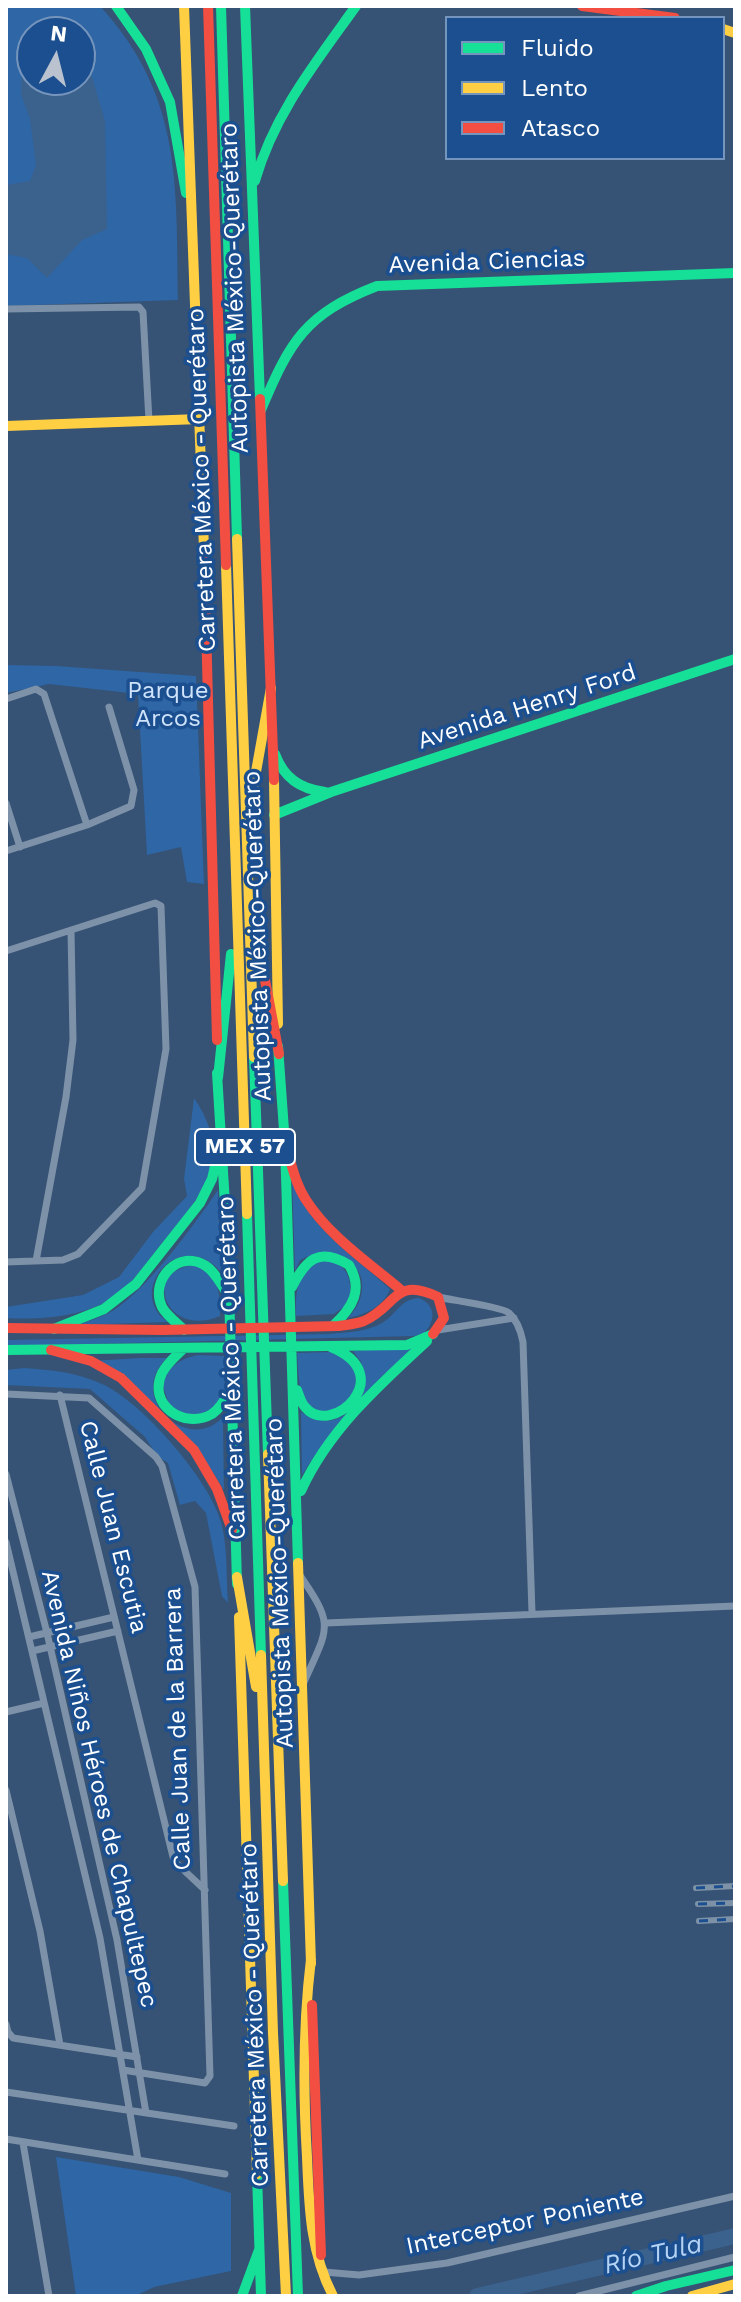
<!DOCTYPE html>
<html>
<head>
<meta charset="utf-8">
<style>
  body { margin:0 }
  #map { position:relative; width:741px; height:2302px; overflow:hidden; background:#365274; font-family:"Work Sans",sans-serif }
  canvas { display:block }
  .frame { position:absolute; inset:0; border:8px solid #fff; pointer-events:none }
  .legend { position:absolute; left:445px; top:16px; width:280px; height:144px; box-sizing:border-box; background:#1b4f8f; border:2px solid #7695bc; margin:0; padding:10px 14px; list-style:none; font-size:24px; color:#fff }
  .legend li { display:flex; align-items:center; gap:16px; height:40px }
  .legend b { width:40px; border:2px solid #7695bc }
  .north { position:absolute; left:16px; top:16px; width:80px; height:80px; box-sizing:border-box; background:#1b4f8f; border:2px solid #7695bc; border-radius:50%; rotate:7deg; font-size:22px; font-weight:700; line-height:32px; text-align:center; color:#fff }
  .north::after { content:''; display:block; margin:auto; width:28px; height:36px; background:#b9c2ce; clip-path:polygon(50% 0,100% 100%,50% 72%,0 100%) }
</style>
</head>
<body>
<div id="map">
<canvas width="741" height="2302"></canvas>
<div class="frame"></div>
<ul class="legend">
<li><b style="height:10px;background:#16e098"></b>Fluido</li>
<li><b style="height:10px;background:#ffcf43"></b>Lento</li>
<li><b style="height:10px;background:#f24e42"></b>Atasco</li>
</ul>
<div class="north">N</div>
</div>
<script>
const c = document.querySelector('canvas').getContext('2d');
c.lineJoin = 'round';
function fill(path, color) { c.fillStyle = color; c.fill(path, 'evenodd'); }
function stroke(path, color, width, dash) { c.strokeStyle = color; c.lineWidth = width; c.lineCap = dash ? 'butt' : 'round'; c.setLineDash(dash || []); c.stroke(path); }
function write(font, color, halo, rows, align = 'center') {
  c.font = font + ' "Work Sans",sans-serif'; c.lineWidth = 7; c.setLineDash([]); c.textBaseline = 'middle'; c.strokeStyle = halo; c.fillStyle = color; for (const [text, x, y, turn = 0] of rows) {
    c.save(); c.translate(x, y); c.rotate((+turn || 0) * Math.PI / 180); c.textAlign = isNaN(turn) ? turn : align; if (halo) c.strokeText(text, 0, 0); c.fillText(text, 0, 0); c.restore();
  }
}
const green = new Path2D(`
  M6 6H100C183 97 176 185 178 300L6 306ZM32 32H80V80H32Z
  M6 665 56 666 196 676 204 884 187 882 181 847 147 855 138 694 49 684 6 693Z
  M194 1098C237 1161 198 1199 158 1248 145 1264 130 1287 113 1298 82 1317 41 1320 6 1318V1307L83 1295 119 1277 153 1232 187 1196 184 1179Z
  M292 1180C306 1226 356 1258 390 1289 384 1306 365 1315 348 1318 384 1280 346 1236 300 1260L295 1271Z
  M218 1190 221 1272C180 1225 124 1292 168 1322L78 1325C91 1320 106 1316 118 1307 151 1284 194 1225 218 1190Z
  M325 1260C349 1263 353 1282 349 1303L334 1314 296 1316C295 1293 297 1266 325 1260Z
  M193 1265C218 1270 221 1294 220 1316 168 1339 140 1273 193 1265Z
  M419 1298C436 1305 436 1321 424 1333L414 1336 6 1346V1340L330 1334C348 1332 366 1332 382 1323 397 1314 400 1299 419 1298Z
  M415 1347 380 1378 313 1458 302 1475 301 1412C330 1430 349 1418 364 1392L361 1362 353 1351Z
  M330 1352C360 1361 360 1378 350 1403 343 1405 333 1412 325 1412 296 1414 299 1372 297 1353Z
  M198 1355 224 1356 225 1390 213 1410 188 1417 170 1408 163 1386C167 1367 179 1359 198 1355Z
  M139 1358H167C125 1397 188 1455 223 1417L224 1490 197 1447 145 1397 91 1361Z
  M24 1368C52 1370 76 1372 102 1384 142 1402 209 1479 221 1522 228 1547 226 1577 228 1603L222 1596 206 1513 195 1501 180 1505 168 1463 157 1456 145 1437 90 1389 6 1385V1370Z
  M56 2157 179 2177 231 2193V2271L154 2287 135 2296H76Z`);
const water = new Path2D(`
  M83 47 105 121 107 229 82 240 47 278 27 258 6 254V185L30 181 36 165 30 119 21 94 22 61 32 59V80H80V48Z`);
const river = new Path2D(`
  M477 2296 735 2236`);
const street = new Path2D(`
  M6 309 139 307 143 312 149 421
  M6 699 36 689 44 694 87 825
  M6 803 20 847
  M6 851 87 825 131 806 134 790 109 707
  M6 951 155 903 161 906 166 1049 142 1188 78 1254 63 1260 6 1262
  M36 1261 66 1097 73 1040 71 930
  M438 1297C450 1300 503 1307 509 1313 517 1320 521 1332 523 1342L532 1613
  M438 1330 514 1318
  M6 1394 89 1398 156 1457 162 1466 195 1587 210 2076 205 2083 123 2070
  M60 1395 174 1861 205 1890
  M6 1474 47 1633 117 1940 146 2113
  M6 1542 100 1938 138 2160
  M299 1574C335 1626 329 1626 304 1682
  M326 1623 735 1606
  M29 1637 114 1617
  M32 1651 118 1631
  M6 1712 44 1703
  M6 1790 40 1931 60 2045
  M6 2024 8 2032 13 2038 137 2057
  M6 2092 234 2126
  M6 2139 225 2174
  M23 2143 49 2296
  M324 2272 359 2275 447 2263 735 2196
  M579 2296 735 2257`);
const fast = new Path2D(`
  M116 6 146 49 170 102 186 193
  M221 6 237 539
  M245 6 260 399
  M255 181C274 114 316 62 356 6
  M261 410C290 341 305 314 377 286L735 273
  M275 754C284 778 300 789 325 792
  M274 815 331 792 735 659
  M278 1046 285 1144 298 1563
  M254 1057 268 1454
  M217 1073 228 1253 237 1584
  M218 1078 231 954
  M247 1214 261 1655
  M292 1287C306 1259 319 1247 349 1265 364 1290 352 1308 333 1326
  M54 1329 104 1309 136 1284 200 1203 212 1179 218 1154
  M184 1330C177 1323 167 1316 162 1307 149 1280 179 1248 206 1266 215 1272 219 1281 225 1290
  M183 1349C176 1356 167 1363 162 1373 147 1405 184 1430 212 1414 221 1408 226 1398 231 1389
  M6 1350 407 1345 433 1334
  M297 1390C299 1395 301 1403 305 1407 331 1439 400 1375 331 1347
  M301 1491C328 1431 379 1385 427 1341
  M283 1881 298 2296
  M257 2174 261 2296
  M242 2296 259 2250
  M636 2296 666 2286 735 2270`);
const slow = new Path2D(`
  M184 6 204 549
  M723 29 735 33
  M6 426 200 419
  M237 539 254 1057
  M226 565 247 1214
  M274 780 278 1024
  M252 794 271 688
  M268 1454 283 1881
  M298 1563 311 1964
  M237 1577 256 1687
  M239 1617 257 2174
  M261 1655 273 2033 286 2296
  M311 1959C303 2025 303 2091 307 2157 309 2206 310 2252 333 2296
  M692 2296 735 2284`);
const jam = new Path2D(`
  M208 6 226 565
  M582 6 675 18
  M260 399 274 780
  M204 549 217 1040
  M259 948 279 1054
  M290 1160C294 1174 298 1188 306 1200 329 1236 369 1263 401 1290
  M6 1328 163 1330 338 1326C346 1325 356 1324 364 1321 397 1306 394 1276 438 1297L444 1318 433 1334
  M51 1350 91 1361 121 1378 194 1450 217 1489 232 1530
  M312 2005 321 2255`);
const rail = new Path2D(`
  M696 1888 735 1886
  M698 1904 735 1903
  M699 1921 735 1919`);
const shields = [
  [245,1147,100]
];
const shieldNames = [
  ["MEX 57",245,1147]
];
const streetNames = [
  ["Avenida Ciencias",487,262,-2],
  ["Autopista México-Querétaro",235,288,-92],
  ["Carretera México - Querétaro",202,480,-92],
  ["Avenida Henry Ford",527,707,-18],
  ["Autopista México-Querétaro",258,936,-92],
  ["Carretera México - Querétaro",232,1368,-92],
  ["Calle Juan Escutia",113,1527,76],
  ["Autopista México-Querétaro",280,1583,-92],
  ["Calle Juan de la Barrera",178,1729,-92],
  ["Avenida Niños Héroes de Chapultepec",99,1789,77],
  ["Carretera México - Querétaro",255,2015,-92],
  ["Interceptor Poniente",525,2222,-12]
];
const parkNames = [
  ["Parque",168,691],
  ["Arcos",168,719]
];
const waterNames = [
  ["Río Tula",653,2255,-13]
];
fill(green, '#2f66a5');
fill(water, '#3b618d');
stroke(river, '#3b618d', 16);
stroke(street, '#7d92a8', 7);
stroke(fast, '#16e098', 10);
stroke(slow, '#ffcf43', 10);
stroke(jam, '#f24e42', 10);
stroke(rail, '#7e92a7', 6);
stroke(rail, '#1b4f8f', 3, [9]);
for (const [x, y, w] of shields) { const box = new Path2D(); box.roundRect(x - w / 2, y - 18, w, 36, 6); c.fillStyle = '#1b4f8f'; c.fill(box); stroke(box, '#fff', 2); }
write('bold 22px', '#fff', null, shieldNames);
write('24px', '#fff', '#1b4f8f', streetNames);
write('24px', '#cfe3fa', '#1b4f8f', parkNames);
write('italic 26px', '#b5d3f5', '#1b4f8f', waterNames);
</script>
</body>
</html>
